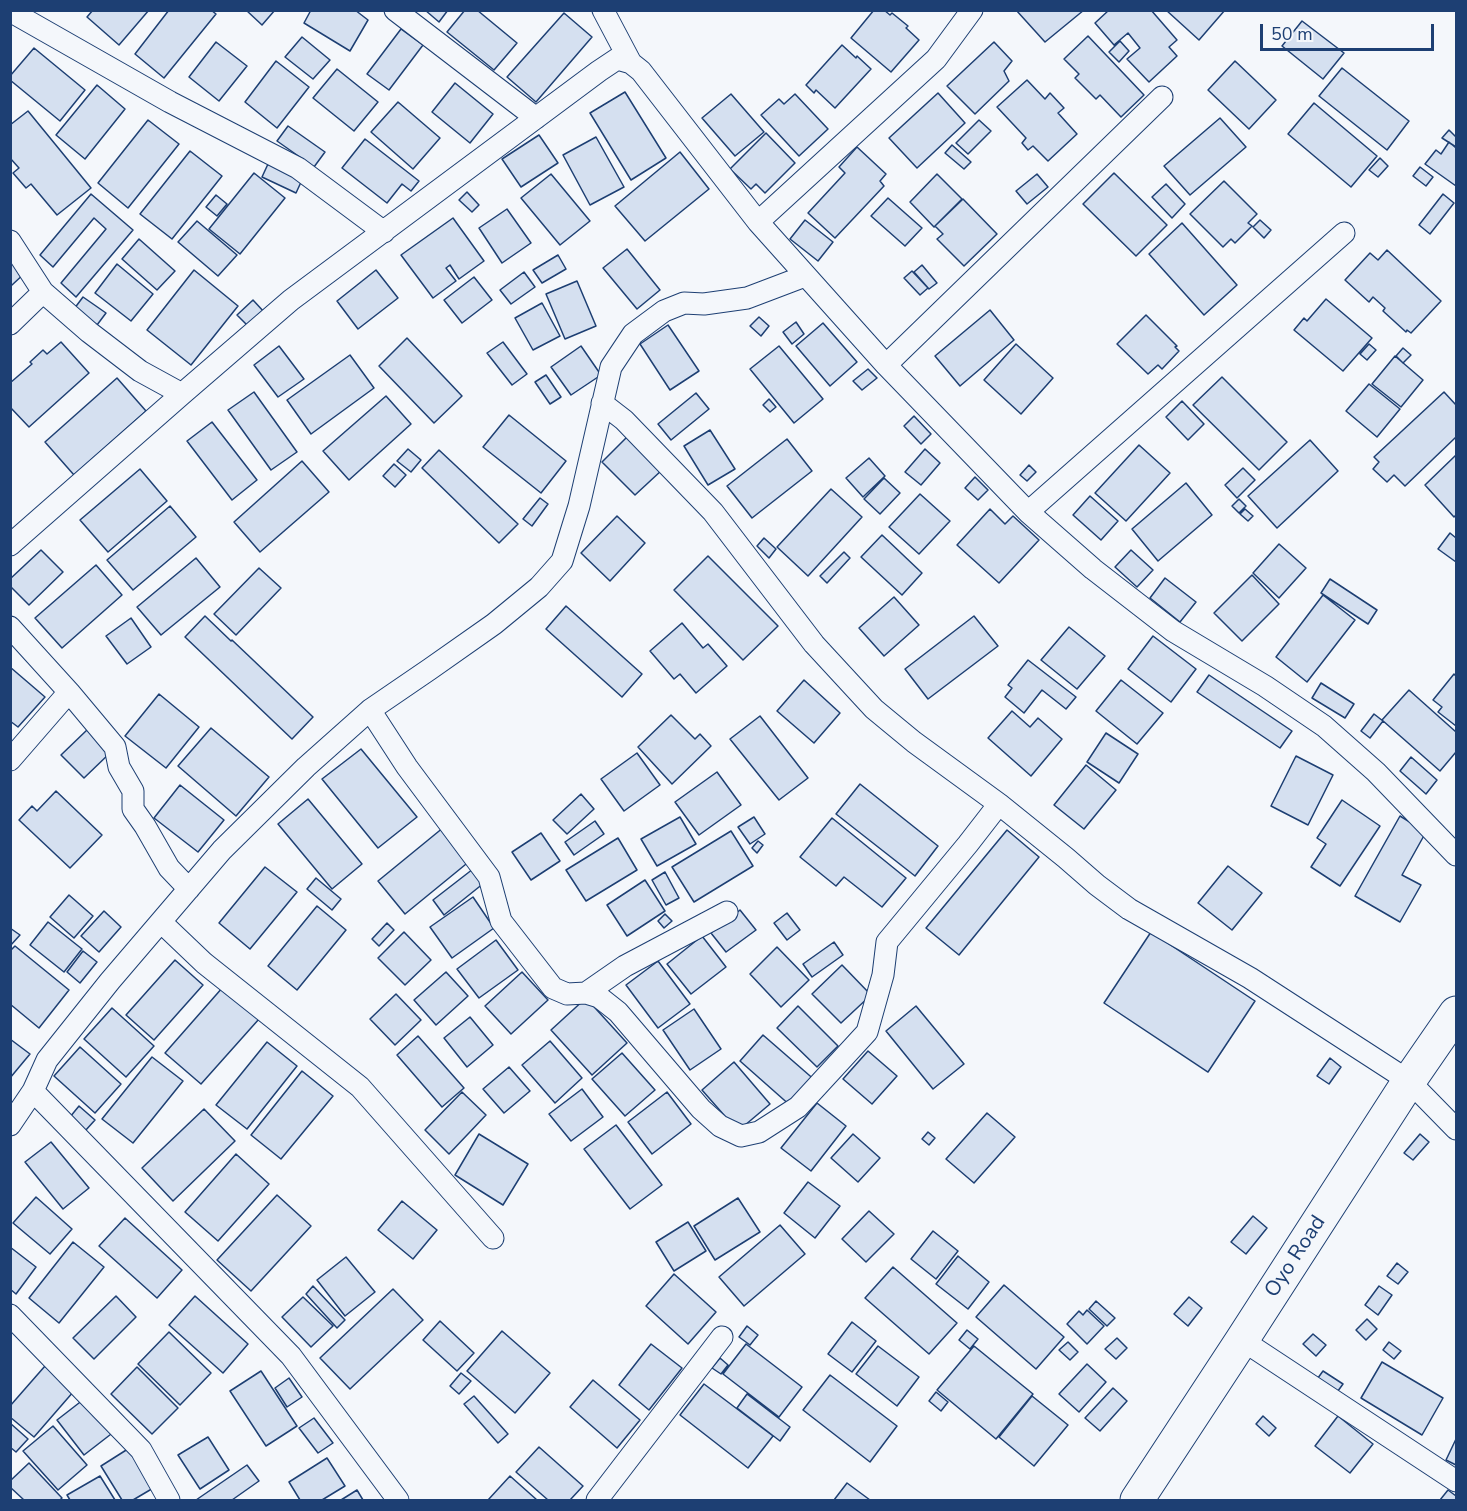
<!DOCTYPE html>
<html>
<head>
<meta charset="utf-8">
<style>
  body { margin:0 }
  #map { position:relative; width:1467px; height:1511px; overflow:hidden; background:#f4f7fb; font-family:"Nunito Sans",sans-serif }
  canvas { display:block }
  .frame { position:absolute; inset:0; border:12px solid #1d3f73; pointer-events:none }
  .scale { position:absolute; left:1260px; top:24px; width:174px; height:27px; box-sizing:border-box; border:3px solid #1d3f73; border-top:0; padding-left:8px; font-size:18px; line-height:21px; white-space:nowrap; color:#1d3f73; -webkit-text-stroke:4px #f4f7fb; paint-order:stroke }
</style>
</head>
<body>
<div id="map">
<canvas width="1467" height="1511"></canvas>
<div class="frame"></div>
<div class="scale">50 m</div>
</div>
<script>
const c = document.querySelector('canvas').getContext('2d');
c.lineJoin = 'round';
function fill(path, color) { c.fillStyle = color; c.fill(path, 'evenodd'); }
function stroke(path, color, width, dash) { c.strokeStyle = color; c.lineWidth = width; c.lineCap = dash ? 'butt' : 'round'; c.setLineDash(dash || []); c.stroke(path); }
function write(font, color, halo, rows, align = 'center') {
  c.font = font + ' "Nunito Sans",sans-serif'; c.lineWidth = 4.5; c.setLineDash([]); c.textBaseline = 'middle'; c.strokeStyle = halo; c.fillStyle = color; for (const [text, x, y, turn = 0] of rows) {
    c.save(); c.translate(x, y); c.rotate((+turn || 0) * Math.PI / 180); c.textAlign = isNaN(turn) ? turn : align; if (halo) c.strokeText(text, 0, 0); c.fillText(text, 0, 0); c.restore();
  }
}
const building = new Path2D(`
  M93 10H149L119 45 87 17Z
  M169 10H211L216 14 164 78 135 54Z
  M246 10H275L262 25Z
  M311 10H355L368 20 350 51 304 23Z
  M425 10H448L439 22Z
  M465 10H477L517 43 494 70 447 32Z
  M874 10H884L890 15 892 13 908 26 906 28 919 40 891 72 851 38Z
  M1016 10H1084L1045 42Z
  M1109 10H1151L1177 40 1169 47 1177 56 1149 82 1127 59 1140 48 1128 33 1114 45 1095 23Z
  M1166 10H1225L1199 40Z
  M564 13 592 37 536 102 507 77Z
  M1302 21 1344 53 1323 79 1282 46Z
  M401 29 423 45 389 90 367 74Z
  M1088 36 1144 95 1121 117 1100 95 1096 99 1075 78 1079 74 1064 59Z
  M302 37 330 60 313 79 285 57Z
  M1120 41 1129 51 1119 62 1109 52Z
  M216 42 247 66 219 101 189 77Z
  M994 42 1012 61 1004 71 1009 81 975 114 947 86Z
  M842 45 856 58 857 56 871 69 835 108 816 90 814 93 806 85Z
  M34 48 85 90 60 121 10 80V76Z
  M276 61 309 87 277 128 245 102Z
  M1235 61 1276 100 1249 129 1208 90Z
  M1342 68 1409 121 1387 150 1319 96Z
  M337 69 378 102 354 131 313 98Z
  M1027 80 1045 99 1050 93 1064 108 1058 113 1077 134 1048 161 1033 146 1028 150 1022 143 1026 138 997 107Z
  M455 83 493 114 470 143 432 112Z
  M97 85 125 109 85 159 56 135Z
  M625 92 666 158 631 180 590 113Z
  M938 93 965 123 917 168 889 138Z
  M731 94 764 132 735 156 702 118Z
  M795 94 828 129 799 156 761 115 779 99 784 104Z
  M398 102 440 138 413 169 371 132Z
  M1314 103 1377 156 1351 187 1288 134Z
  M28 111 91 188 57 215 31 184 26 188 13 173 19 168 10 158V125Z
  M1220 118 1246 147 1190 195 1164 166Z
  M148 120 179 144 128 208 98 183Z
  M979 120 991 131 968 154 956 143Z
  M288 126 325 152 314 167 277 141Z
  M1449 130 1456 137V147L1442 138Z
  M766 133 795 163 765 193 756 184 751 189 730 169Z
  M539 135 558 163 521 187 502 159Z
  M596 137 624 187 590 205 563 155Z
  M365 139 419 181 411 191 402 184 387 203 342 168Z
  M1449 142 1456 148V186L1425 164 1436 150 1441 154Z
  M952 145 971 162 964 169 945 153Z
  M857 147 886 174 880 181 884 186 835 238 808 213 845 173 839 167Z
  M190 151 222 176 172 239 140 214Z
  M680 152 709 189 645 241 615 206Z
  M1380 158 1388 166 1378 177 1369 170Z
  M268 164 302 180 296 193 262 177Z
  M1420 167 1433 177 1426 186 1413 176Z
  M254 173 285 198 240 254 209 229Z
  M1114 173 1167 225 1136 256 1083 204Z
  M551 174 590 221 560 245 521 198Z
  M937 174 962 199 934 227 910 202Z
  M1037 174 1048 187 1027 204 1016 191Z
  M1224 181 1257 214 1248 223 1252 226 1235 243 1231 239 1223 247 1190 214Z
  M1166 184 1185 204 1172 218 1152 197Z
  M467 192 479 205 472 212 459 200Z
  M91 194 133 230 76 297 61 283 106 229 94 218 53 267 40 255Z
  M1443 194 1454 203 1430 234 1419 225Z
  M216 195 227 204 217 216 206 207Z
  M888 198 922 228 905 246 871 216Z
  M963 199 997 234 964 266 937 239 943 234 935 226Z
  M507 209 531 243 502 263 479 228Z
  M453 218 484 261 459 279 450 265 446 268 456 281 433 298 401 255Z
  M805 220 833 242 818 261 790 239Z
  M1260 220 1271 230 1264 238 1253 227Z
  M197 221 237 255 218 276 178 242Z
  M1182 223 1237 285 1204 315 1149 254Z
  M139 239 175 271 157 290 122 259Z
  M627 249 660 290 637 309 603 268Z
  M1387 250 1441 301 1411 333 1407 330 1406 332 1383 311 1385 308 1373 297 1369 302 1345 280 1370 253 1378 260Z
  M10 254 26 272 12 285 10 284Z
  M558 255 566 269 542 283 533 270Z
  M117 264 153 294 131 321 95 293Z
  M922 265 937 283 929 289 914 272Z
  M194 270 238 306 191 365 147 330Z
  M376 270 398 298 358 329 337 301Z
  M912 271 928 288 920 295 904 278Z
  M524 272 535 287 511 304 500 290Z
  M474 277 492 300 462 323 444 300Z
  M577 281 596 326 565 339 546 294Z
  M83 297 106 313 97 325 74 309Z
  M1326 299 1372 338 1343 371 1294 330 1304 318 1307 321Z
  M253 300 265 313 249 327 237 315Z
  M542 303 560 336 533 350 515 318Z
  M990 310 1014 340 960 386 935 356Z
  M1146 315 1177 346 1175 347 1179 351 1162 369 1158 365 1148 374 1117 344Z
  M759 317 769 326 761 336 750 326Z
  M796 322 804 334 792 344 783 332Z
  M823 323 857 362 830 386 796 346Z
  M668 325 699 371 670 390 640 344Z
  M407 338 462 396 434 423 379 366Z
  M61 342 89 373 29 427 10 407V383L32 364 30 362 43 350 47 354Z
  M503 342 527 374 512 385 487 353Z
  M1016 344 1053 378 1021 414 984 380Z
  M1369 344 1376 350 1367 360 1360 354Z
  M279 346 304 379 278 397 254 365Z
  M581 346 601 375 571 395 551 367Z
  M779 346 823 399 794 423 750 369Z
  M1403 348 1411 355 1403 363 1396 356Z
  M350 355 374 388 311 434 287 400Z
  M1395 356 1423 380 1401 407 1372 384Z
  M868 369 877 378 862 390 853 381Z
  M546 375 561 397 550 404 535 382Z
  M1222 377 1287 442 1259 470 1193 405Z
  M117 378 146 411 74 475 45 442Z
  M1369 384 1400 409 1377 437 1346 411Z
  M254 392 297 452 271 470 228 410Z
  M1444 392 1456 405V437L1405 486 1394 475 1387 482 1373 469 1379 462 1374 457Z
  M696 393 709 409 671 440 658 424Z
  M386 396 411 424 349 480 323 451Z
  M769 399 776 407 770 412 763 405Z
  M1182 401 1204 424 1188 440 1166 417Z
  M509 415 566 461 541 493 483 447Z
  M914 416 931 434 921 444 904 426Z
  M212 422 257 480 232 500 187 441Z
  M710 430 735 469 708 485 684 446Z
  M629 435 662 470 635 495 602 462Z
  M787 439 812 471 752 518 727 486Z
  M1310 440 1338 471 1277 528 1248 496Z
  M1139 445 1170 473 1126 521 1095 493Z
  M408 449 421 460 411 472 397 461Z
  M925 449 940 463 921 485 905 472Z
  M439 450 518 524 499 543 422 468Z
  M1456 455V515L1454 517 1425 485Z
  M869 458 885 476 863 497 846 478Z
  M302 461 329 492 260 552 234 522Z
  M394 464 406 475 395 487 383 476Z
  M1029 465 1036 472 1027 481 1020 475Z
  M1243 468 1255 480 1237 498 1225 485Z
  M140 469 167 501 108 552 80 520Z
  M975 477 988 490 978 500 965 488Z
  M884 478 900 493 880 514 864 499Z
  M1186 483 1212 515 1158 561 1132 529Z
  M831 489 862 517 808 576 777 547Z
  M920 494 950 521 919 554 889 527Z
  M1090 496 1118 521 1101 540 1073 515Z
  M540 498 548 504 532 526 523 519Z
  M1239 499 1246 506 1239 513 1232 506Z
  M170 506 196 537 133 590 107 560Z
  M990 509 1005 524 1013 516 1039 540 999 583 957 545Z
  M1245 509 1253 516 1248 521 1240 514Z
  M617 516 645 543 610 581 581 553Z
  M1450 533 1456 538V562L1438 549Z
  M882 535 922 573 902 595 861 557Z
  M764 538 776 549 769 558 757 546Z
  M1279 544 1306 568 1279 598 1253 573Z
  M41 550 63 572 29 605 10 586V579Z
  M1131 550 1153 570 1137 587 1115 567Z
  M844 552 850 558 827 583 820 576Z
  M708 556 778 626 743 660 674 590Z
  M196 558 220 587 161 635 137 607Z
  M96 565 122 595 62 648 35 618Z
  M259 568 281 588 236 635 214 614Z
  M1252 575 1279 604 1242 641 1214 613Z
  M1165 578 1196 602 1180 622 1150 598Z
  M1330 579 1377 610 1368 624 1321 593Z
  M1323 595 1355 620 1307 682 1276 657Z
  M894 597 919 625 884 656 859 628Z
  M566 606 642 674 622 697 546 629Z
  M205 616 231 641 232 640 313 717 292 739 185 637Z
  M974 616 998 646 928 699 905 669Z
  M131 618 151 647 127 664 106 636Z
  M682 623 703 648 708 644 727 666 696 693 680 674 674 679 650 651Z
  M1069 627 1105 656 1077 689 1041 660Z
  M1153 636 1196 669 1171 702 1128 669Z
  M1028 660 1076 697 1066 709 1042 690 1024 713 1005 697 1012 688 1008 685Z
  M10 667 45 697 18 727 10 721Z
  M1454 674 1456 676V726L1438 712 1442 707 1433 700Z
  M1209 675 1292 731 1280 748 1197 692Z
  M804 680 840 713 814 743 777 711Z
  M1121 680 1163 713 1137 744 1096 711Z
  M1321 683 1354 704 1345 718 1312 698Z
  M1409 690 1456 732V752L1440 771 1382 720Z
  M159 694 199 727 166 768 125 736Z
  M1012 711 1030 727 1038 718 1062 739 1031 776 988 738Z
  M1374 714 1383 721 1370 738 1361 731Z
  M671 715 695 739 700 734 711 746 672 784 638 747Z
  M760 716 808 778 779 800 730 739Z
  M211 728 269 777 236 816 178 766Z
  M88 729 111 752 84 778 61 755Z
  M1106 733 1138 754 1119 783 1087 762Z
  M361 749 417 817 378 848 322 779Z
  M637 753 660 785 624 811 601 779Z
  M1296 756 1333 775 1308 825 1271 806Z
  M1411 757 1437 780 1426 794 1400 771Z
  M1086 765 1116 790 1084 829 1054 805Z
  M717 772 741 805 699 835 675 802Z
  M860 784 938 846 915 876 836 814Z
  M180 785 224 820 198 852 154 818Z
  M56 791 102 835 70 868 19 820 32 806 37 811Z
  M581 794 594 809 567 834 553 820Z
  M308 799 362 864 332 889 278 824Z
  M1342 800 1380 826 1340 886 1311 867 1326 844 1317 838Z
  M1400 816 1426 832 1402 875 1421 885 1400 922 1355 896Z
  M680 817 696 844 657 866 641 839Z
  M754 817 765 834 750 844 738 827Z
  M832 818 906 878 882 907 844 877 836 886 800 857Z
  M595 821 604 834 574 855 565 842Z
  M444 827 471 860 405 914 378 881Z
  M1007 830 1039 857 959 955 926 928Z
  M731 831 753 866 694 902 672 867Z
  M541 833 560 861 531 880 512 852Z
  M618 838 637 870 586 901 566 870Z
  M758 841 763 845 757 853 752 848Z
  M1228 866 1262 893 1232 930 1198 903Z
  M265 867 297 892 250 949 219 923Z
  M473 869 484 883 444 915 433 900Z
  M665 872 679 898 666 905 652 880Z
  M316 878 341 899 332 910 307 889Z
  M645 880 665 911 627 936 607 905Z
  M69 895 93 916 74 938 50 917Z
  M473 897 494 928 452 958 430 927Z
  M317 906 346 930 297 990 268 966Z
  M740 910 756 930 726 952 711 933Z
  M104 911 121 927 99 952 81 936Z
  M787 913 800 930 787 940 774 923Z
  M665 914 672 921 664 928 658 921Z
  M48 922 82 949 64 972 30 945Z
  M387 923 394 930 379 946 372 939Z
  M10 928 20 935 10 946Z
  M404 932 431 960 405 985 378 958Z
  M1151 932 1255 1001 1208 1072 1104 1003Z
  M702 936 726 967 691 994 667 964Z
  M496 940 518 970 479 998 457 969Z
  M834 942 843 955 812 977 803 964Z
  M15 946 69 990 39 1028 10 1004V951Z
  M777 947 809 980 781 1007 750 974Z
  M83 951 97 962 80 983 67 972Z
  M175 960 203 985 154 1040 126 1015Z
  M658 961 690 1004 658 1028 626 985Z
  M842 965 871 995 841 1023 812 994Z
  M446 972 468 996 436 1025 414 1000Z
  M522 972 548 1000 511 1034 485 1006Z
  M223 987 259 1019 201 1084 165 1053Z
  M396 994 421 1020 395 1045 370 1019Z
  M586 998 627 1043 592 1075 551 1030Z
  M798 1006 838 1046 817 1067 777 1028Z
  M916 1006 964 1064 933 1089 886 1031Z
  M112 1008 154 1046 126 1077 84 1039Z
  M694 1009 721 1049 690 1070 663 1030Z
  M470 1017 493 1045 467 1067 444 1038Z
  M763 1035 817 1082 792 1107 740 1061Z
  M418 1036 464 1088 442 1107 397 1055Z
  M10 1039 30 1054 10 1078Z
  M550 1041 582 1078 555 1103 522 1065Z
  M267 1042 297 1066 247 1129 216 1105Z
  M80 1047 121 1084 95 1113 54 1076Z
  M868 1051 897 1076 872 1104 843 1079Z
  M622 1053 655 1090 625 1116 592 1079Z
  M152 1057 183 1081 133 1143 102 1119Z
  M1330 1058 1341 1067 1329 1084 1317 1076Z
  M734 1062 770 1104 738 1131 702 1090Z
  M509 1067 530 1091 504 1113 483 1089Z
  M302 1071 333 1096 281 1159 251 1135Z
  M582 1089 603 1117 571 1141 549 1114Z
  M462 1092 486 1115 449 1154 425 1130Z
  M667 1092 691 1124 652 1154 628 1122Z
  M817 1103 846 1126 811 1171 781 1148Z
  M79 1106 95 1120 85 1131 70 1117Z
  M204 1109 235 1141 173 1201 142 1168Z
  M987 1113 1015 1137 974 1183 946 1159Z
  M616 1125 662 1185 630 1209 584 1149Z
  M928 1132 935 1138 929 1145 922 1139Z
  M479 1134 528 1164 503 1205 455 1175Z
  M853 1134 880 1158 858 1182 831 1158Z
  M1420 1134 1429 1142 1413 1160 1404 1153Z
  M51 1142 89 1188 63 1209 25 1162Z
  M236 1154 269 1184 218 1241 185 1212Z
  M808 1182 840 1206 815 1238 784 1213Z
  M277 1195 311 1226 251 1291 217 1260Z
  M36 1197 72 1229 50 1254 13 1223Z
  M738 1198 760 1232 715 1260 694 1226Z
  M402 1201 437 1230 413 1259 378 1230Z
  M869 1211 894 1234 866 1262 842 1239Z
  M1253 1216 1267 1228 1246 1254 1231 1242Z
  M125 1218 182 1270 157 1298 99 1246Z
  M688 1222 706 1251 674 1271 656 1242Z
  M780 1225 805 1254 744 1306 719 1277Z
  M933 1231 958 1251 936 1279 911 1259Z
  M73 1242 104 1267 59 1323 29 1298Z
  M10 1247 36 1267 16 1294 10 1289Z
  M958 1256 989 1282 968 1309 936 1284Z
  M346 1257 375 1292 345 1316 317 1280Z
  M1397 1263 1408 1272 1398 1284 1387 1276Z
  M893 1267 957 1323 929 1354 865 1298Z
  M674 1274 716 1312 688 1344 646 1306Z
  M1004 1285 1064 1337 1036 1369 976 1317Z
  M313 1286 345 1320 337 1328 306 1294Z
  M1379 1286 1392 1295 1378 1315 1365 1305Z
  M393 1289 423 1320 350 1389 320 1358Z
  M116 1296 136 1317 94 1359 73 1338Z
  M195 1296 248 1344 223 1373 169 1325Z
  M303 1297 333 1326 311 1347 282 1317Z
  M1189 1297 1202 1308 1188 1326 1174 1314Z
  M1096 1301 1115 1318 1107 1326 1089 1309Z
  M1087 1310 1104 1326 1087 1344 1067 1324 1079 1311 1083 1315Z
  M1367 1319 1377 1329 1366 1340 1356 1330Z
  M440 1321 474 1353 457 1371 423 1340Z
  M852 1322 876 1341 852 1372 828 1354Z
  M747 1326 758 1335 750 1345 739 1337Z
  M967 1330 978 1339 970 1349 959 1340Z
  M502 1331 550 1373 515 1413 467 1371Z
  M169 1332 211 1373 180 1405 138 1364Z
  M1313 1334 1326 1345 1316 1356 1303 1344Z
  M1117 1338 1127 1348 1116 1359 1105 1349Z
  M1068 1342 1078 1352 1070 1360 1059 1350Z
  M1389 1342 1401 1351 1394 1359 1383 1350Z
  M651 1344 682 1368 649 1410 619 1385Z
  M746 1344 802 1387 779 1417 723 1374Z
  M878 1346 919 1377 897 1406 856 1374Z
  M974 1346 1033 1394 996 1439 937 1390Z
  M720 1358 728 1365 721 1374 712 1368Z
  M1382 1362 1443 1398 1422 1435 1361 1398Z
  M1087 1364 1106 1382 1079 1412 1059 1394Z
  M45 1366 74 1391 34 1437 10 1417V1406Z
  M137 1367 178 1408 152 1434 111 1394Z
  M261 1371 297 1426 266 1446 230 1391Z
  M1323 1371 1343 1384 1335 1395 1315 1382Z
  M461 1373 471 1381 459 1394 450 1386Z
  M830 1375 897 1426 870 1462 803 1410Z
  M289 1378 302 1397 287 1407 275 1388Z
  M593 1380 640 1420 617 1448 570 1407Z
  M704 1384 773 1436 748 1468 680 1415Z
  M1113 1388 1127 1401 1100 1431 1085 1418Z
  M936 1392 948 1402 941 1411 929 1401Z
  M747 1394 790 1427 780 1441 737 1408Z
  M88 1396 115 1431 84 1455 57 1420Z
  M474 1396 508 1434 498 1443 464 1404Z
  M1032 1396 1068 1425 1034 1466 999 1437Z
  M1263 1416 1276 1428 1269 1436 1256 1424Z
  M1338 1416 1373 1444 1350 1473 1315 1446Z
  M314 1418 333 1443 318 1453 299 1428Z
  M10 1423 28 1439 16 1452 10 1447Z
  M53 1426 87 1465 58 1490 23 1451Z
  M208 1437 229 1470 200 1489 178 1455Z
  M1456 1439V1465L1446 1460Z
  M131 1447 155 1487 133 1500H122L101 1466Z
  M539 1447 583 1486 570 1500H548L516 1472Z
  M327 1458 345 1486 322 1500H300L289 1482Z
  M29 1463 62 1498 60 1500H24L10 1487V1481Z
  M247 1465 259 1481 232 1500H196Z
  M100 1476 115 1500H70L67 1495Z
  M510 1476 537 1500H488Z
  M847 1483 870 1500H834Z
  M357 1490 363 1500H341Z
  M1448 1490 1456 1496V1500H1440Z`);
const minor = new Path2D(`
  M395 10 536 118
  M603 10 631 63
  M10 11 170 102 298 168 384 232
  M758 222 936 59 972 10
  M10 241 43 292 89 332 140 371 182 394
  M10 324 43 292
  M886 365 1162 97
  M602 403 624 420 713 512 814 644 874 709 914 742 999 804 1066 858 1097 885 1129 909 1250 978 1409 1081 1456 1129
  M1028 512 1344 233
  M10 545 182 394 291 300 599 71 617 59 631 63 641 71 758 222 886 365 1028 512 1093 569 1173 631 1265 686 1324 726 1376 772 1456 855
  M10 627 69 692 115 747 119 767 133 791V809L145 826 169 868 189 889
  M370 710 407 767 489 877 501 921 553 988 567 994 586 993 599 997 618 1012 701 1109 720 1126 741 1136 759 1132 798 1107 867 1032 883 975 887 942 968 844 999 804
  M10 760 69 692
  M161 922 204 963 360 1087 493 1238
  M586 993 625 966 727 912
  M33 1091 291 1356 398 1500
  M10 1125 33 1091 47 1060 110 981 222 850 306 767 370 710 430 669 494 624 539 587 562 561 579 506 611 367 633 334 664 311 684 303 704 304 747 298 805 276
  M10 1315 141 1450 169 1500
  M1242 1340 1456 1481
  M597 1500 722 1337`);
const trunk = new Path2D(`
  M1137 1500 1242 1340 1409 1081 1456 1013`);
const streetNames = [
  ["Oyo Road",1296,1257,-57]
];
fill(building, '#d5e0f0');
stroke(building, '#1d3f73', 1.5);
stroke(minor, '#1d3f73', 23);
stroke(trunk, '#1d3f73', 35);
stroke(minor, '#f4f7fb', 21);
stroke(trunk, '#f4f7fb', 33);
write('21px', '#1d3f73', '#f4f7fb', streetNames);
</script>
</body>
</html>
